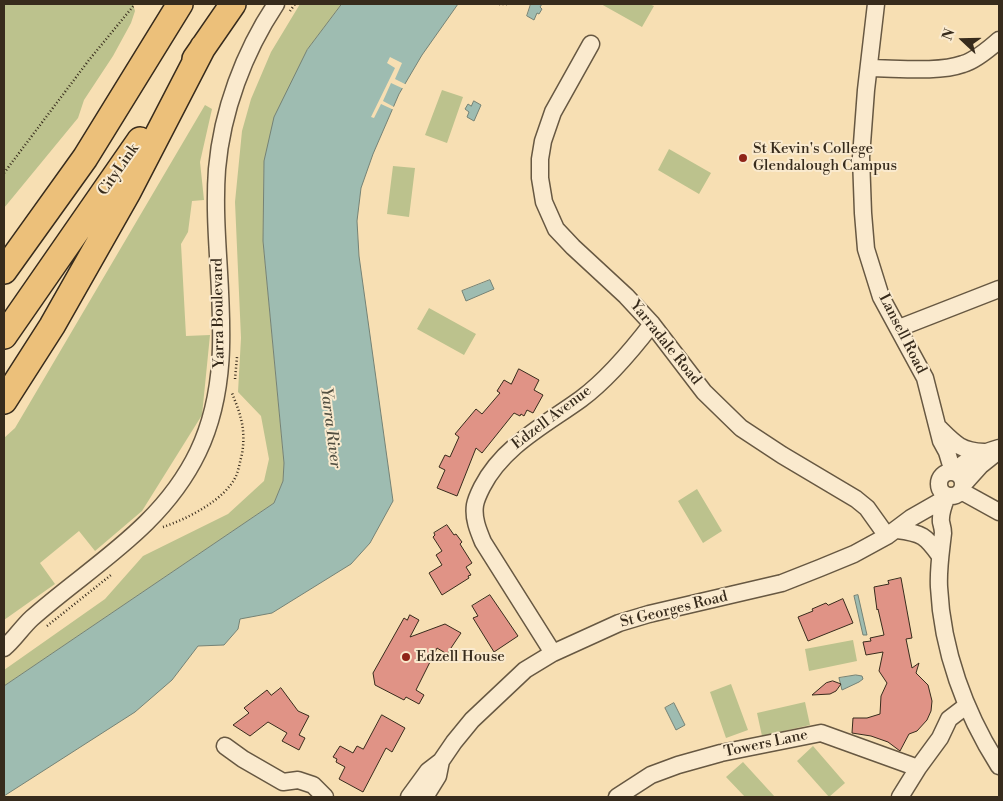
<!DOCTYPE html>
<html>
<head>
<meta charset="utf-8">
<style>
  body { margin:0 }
  #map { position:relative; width:1003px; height:801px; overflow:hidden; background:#f7dfb3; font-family:"Libre Bodoni",serif }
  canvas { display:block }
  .frame { position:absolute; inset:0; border:5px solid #372b1c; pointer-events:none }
  .north { position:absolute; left:938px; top:15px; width:50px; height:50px; -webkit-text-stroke:4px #faeace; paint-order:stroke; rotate:291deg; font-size:14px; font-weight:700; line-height:20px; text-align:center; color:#372b1c }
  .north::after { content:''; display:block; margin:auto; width:18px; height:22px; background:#372b1c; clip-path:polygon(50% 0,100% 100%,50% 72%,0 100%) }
</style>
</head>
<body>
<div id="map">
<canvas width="1003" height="801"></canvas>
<div class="frame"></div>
<div class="north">N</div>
</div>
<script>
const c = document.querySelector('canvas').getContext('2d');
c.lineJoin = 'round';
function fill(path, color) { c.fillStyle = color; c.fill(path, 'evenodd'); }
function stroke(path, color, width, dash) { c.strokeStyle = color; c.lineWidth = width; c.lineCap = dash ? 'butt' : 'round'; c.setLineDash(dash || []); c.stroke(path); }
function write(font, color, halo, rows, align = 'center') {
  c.font = font + ' "Libre Bodoni",serif'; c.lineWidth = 4; c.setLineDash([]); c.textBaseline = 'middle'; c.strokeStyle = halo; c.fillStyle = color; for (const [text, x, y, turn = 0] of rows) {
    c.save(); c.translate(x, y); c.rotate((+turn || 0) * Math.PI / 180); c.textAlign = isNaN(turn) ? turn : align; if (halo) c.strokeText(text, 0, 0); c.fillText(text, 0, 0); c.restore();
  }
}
const green = new Path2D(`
  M4 4H133L135 11 131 23 113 56 84 100 78 118 4 208Z
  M300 4H342L307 50 264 161 263 241 284 463 283 481 274 503 4 686V670L105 599 143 556 228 514 264 481 269 459 261 416 238 392 241 338 235 202 242 131 251 99 271 52Z
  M601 4H649L654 6 642 27Z
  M442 90 463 97 447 143 425 135Z
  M205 105 212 109 200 162 204 200 192 201 188 232 181 244 186 336 210 335 202 415 142 511 95 551 79 531 40 563 55 584 4 620V438L15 428Z
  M669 149 711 173 699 194 658 170Z
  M393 166 415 168 409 217 387 214Z
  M429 308 476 334 464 355 417 329Z
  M697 489 722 531 703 543 678 501Z
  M853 640 857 661 809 671 805 649Z
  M731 684 748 730 726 738 710 692Z
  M805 702 810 725 762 736 757 713Z
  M813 746 845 783 829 797 797 761Z
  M743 762 775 797H745L726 777Z`);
const water = new Path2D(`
  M342 4H458L422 55 399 94 373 154 361 188 357 221 359 256 393 501 370 543 351 564 272 613 240 619 238 629 224 645 198 646 172 680 135 712 4 796V686L274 503 283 481 284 463 263 241 264 161 274 117 307 50Z
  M531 4H542L540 7 542 9 539 14 537 13 534 20 527 16Z
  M474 101 481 105 474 121 467 117 469 112 465 109 468 104 471 106Z
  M490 280 494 289 466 301 462 291Z
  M858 595 867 635H863L854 596Z
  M856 675 862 676 863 679 859 682 842 690 839 678Z
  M674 703 685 725 676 730 665 708Z`);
const pier = new Path2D(`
  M390 57 402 63 395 79 407 85 404 89 391 83 383 101 396 108 394 110 381 104 374 118 371 117 395 68 387 63Z`);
const building = new Path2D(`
  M519 369 539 380 534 390 543 395 533 413 527 410 524 416 521 414 520 416 514 413 482 453 476 448 457 496 437 488 445 470 439 467 445 455 450 457 459 437 455 434 476 409 482 414 500 393 497 391 504 380 511 384Z
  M447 525 454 535 456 534 462 542 460 544 472 563 466 567 471 575 468 576 469 578 442 595 429 573 442 565 436 555 442 551 433 537 435 535 434 533Z
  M901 578 912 638 906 639 912 668 919 663 916 673 928 685 932 701 931 711 927 720 917 731 909 734 900 751 888 742 871 736 852 733 853 718H867L880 714 881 696 887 683 879 671 883 652 866 655 863 642 871 641 870 638 884 635 878 609 877 610 874 587 889 584 888 581Z
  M490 595 518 636 494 652 473 618 478 616 472 606Z
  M843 599 853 623 808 641 798 617 813 611 812 609 826 603 828 605Z
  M410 615 419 620 410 637 445 624 461 633 447 654 437 648 416 690 424 695 419 704 406 697 404 700 375 685 373 673 404 618 407 620Z
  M833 681 841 684 836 691 830 694 812 695 826 683Z
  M281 688 298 711 309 716 299 735 305 738 299 750 282 741 287 733 268 722 250 736 233 725 249 713 244 708 267 690 271 695Z
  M382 715 405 728 392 752 386 748 363 792 339 779 345 767 336 762 337 759 333 757 340 746 353 753 357 746 363 749Z`);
const path = new Path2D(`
  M499 4H509
  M290 11 295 4
  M4 173 89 60 135 4
  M235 379 237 357
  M163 527C187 519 225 500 236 476 239 469 240 461 242 454 244 443 244 430 241 419 239 410 235 401 232 393
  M47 626 111 575`);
const minor = new Path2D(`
  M876 4 866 90 861 157 863 213 866 249 881 297 925 378 941 441 947 452 953 472
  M591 44 553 112 543 141 540 159V178L544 202 556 229 573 247 626 296 652 324 704 392 741 428 782 455 856 499 867 508 887 536
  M869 68C896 68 938 73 963 64 976 60 990 48 999 40
  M899 328 999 289
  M939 428C955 444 961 451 984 452
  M939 484a12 12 0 1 1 24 0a12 12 0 1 1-24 0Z
  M954 472C966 459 982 453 999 448
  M963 485 981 465 996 453
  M961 491 999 512
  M947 496C944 504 940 513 941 522 942 526 943 529 943 533 941 551 938 569 939 587 942 650 965 713 999 766
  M897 530C922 533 926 536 940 556
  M4 648C14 640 22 627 32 618 92 565 162 527 198 452 241 362 210 263 217 169 222 111 244 52 276 4
  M553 653 483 542C478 530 473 518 475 505 476 499 479 493 482 487 503 446 545 425 581 399 608 379 632 350 652 324
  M225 746 243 759 283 782 298 780 313 785 325 797
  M409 797 428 771 441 761
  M425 797 438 776 441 761 454 742 472 720 525 670 553 653 619 623 649 614 782 583 820 568 854 554 887 536 911 518 939 502 946 495
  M617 797 651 775 678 765 721 753 821 733 918 768
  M900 797 918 768 940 738 949 719 966 706`);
const highway = new Path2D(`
  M195 59 233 4
  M4 271 85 158 180 4
  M4 336 140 140
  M4 401 52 326 128 192 203 47`);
const markers = [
  [743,158,5,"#8f2418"],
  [406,657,5,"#8f2418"]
];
const poiNames = [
  ["St Kevin's College",753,149],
  ["Glendalough Campus",753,166],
  ["Edzell House",416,657]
];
const streetNames = [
  ["CityLink",119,170,-55],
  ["Yarra Boulevard",219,313,-91],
  ["Lansell Road",902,334,63],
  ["Yarradale Road",665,343,51],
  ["Edzell Avenue",552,418,-37],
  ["St Georges Road",674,610,-14],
  ["Towers Lane",766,744,-12]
];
const waterNames = [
  ["Yarra River",330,428,83]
];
fill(green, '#bcc28d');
fill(water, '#9ebcb1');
stroke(water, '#758275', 1);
fill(pier, '#f7dfb3');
fill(building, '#e09386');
stroke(building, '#372b1c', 1);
stroke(minor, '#675842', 19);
stroke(highway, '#372b1c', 28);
stroke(path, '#372b1c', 2.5, [1, 2.5]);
stroke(minor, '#faeace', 16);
stroke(highway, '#ecc07a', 25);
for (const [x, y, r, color] of markers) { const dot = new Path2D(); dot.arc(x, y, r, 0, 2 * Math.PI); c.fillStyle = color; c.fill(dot); stroke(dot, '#faeace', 2); }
write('15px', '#372b1c', '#faeace', poiNames, 'left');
write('15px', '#372b1c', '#faeace', streetNames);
write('italic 16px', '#514f41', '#faeace', waterNames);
</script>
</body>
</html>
